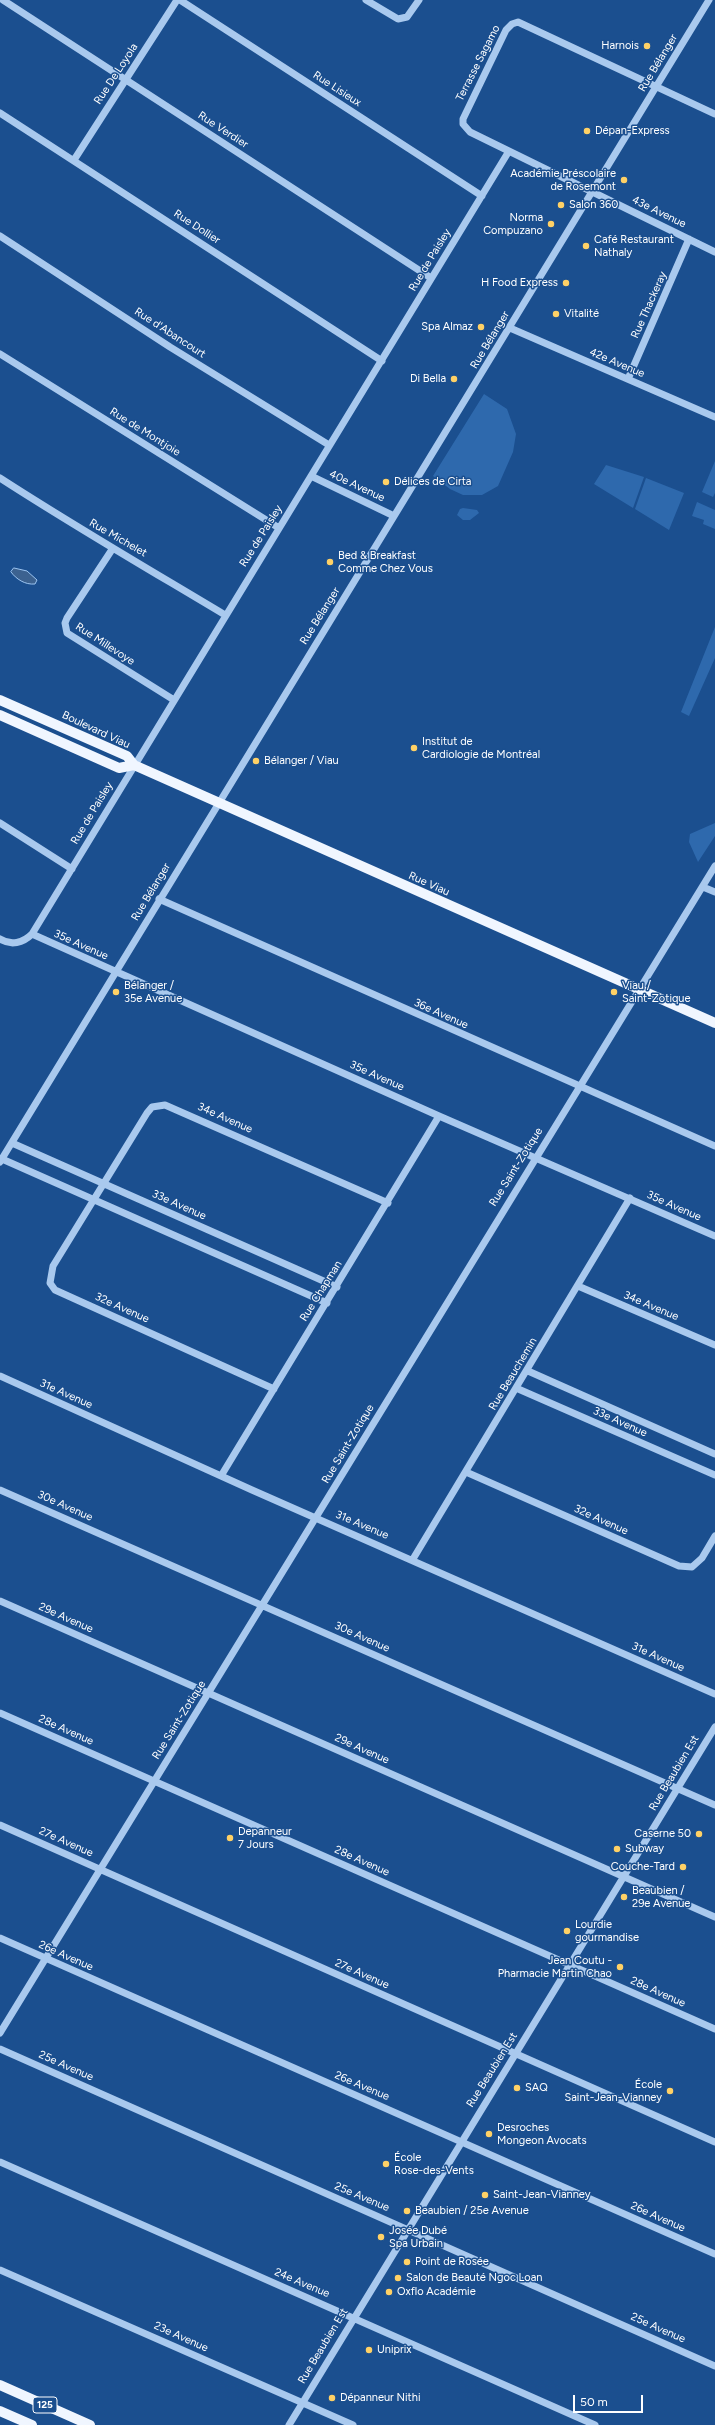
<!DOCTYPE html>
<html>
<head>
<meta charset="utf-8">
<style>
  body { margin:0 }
  #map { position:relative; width:715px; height:2425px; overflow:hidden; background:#1b4f8f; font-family:Figtree,sans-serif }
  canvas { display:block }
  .scale { position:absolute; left:573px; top:2395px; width:70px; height:18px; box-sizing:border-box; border:2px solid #fff; border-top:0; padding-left:5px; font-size:12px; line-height:14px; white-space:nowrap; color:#fff; -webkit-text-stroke:3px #1b4f8f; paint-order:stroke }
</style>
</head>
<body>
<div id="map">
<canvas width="715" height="2425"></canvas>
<div class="scale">50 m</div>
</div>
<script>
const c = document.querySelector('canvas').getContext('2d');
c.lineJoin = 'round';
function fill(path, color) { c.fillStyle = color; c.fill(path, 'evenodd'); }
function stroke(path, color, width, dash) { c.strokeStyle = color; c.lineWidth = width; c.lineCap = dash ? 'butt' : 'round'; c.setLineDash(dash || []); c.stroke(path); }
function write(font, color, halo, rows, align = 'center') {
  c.font = font + ' Figtree,sans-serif'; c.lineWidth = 3; c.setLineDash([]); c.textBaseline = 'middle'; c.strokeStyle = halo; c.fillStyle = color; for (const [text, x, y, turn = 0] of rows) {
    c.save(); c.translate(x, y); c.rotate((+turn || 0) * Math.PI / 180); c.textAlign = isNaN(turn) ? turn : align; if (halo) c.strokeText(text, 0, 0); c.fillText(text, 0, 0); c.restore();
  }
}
const green = new Path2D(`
  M484 394 507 409 516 434 513 452 498 486 482 495H463L450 489 433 476Z
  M715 461V493L713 497 702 492Z
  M606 465 644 477 633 508 594 484Z
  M646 478 684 493 669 530 635 509Z
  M697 502 715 510V529L703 524 704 520 692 516Z
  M463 508 477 510 479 513 470 520H463L457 515 460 509Z
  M715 627V658L689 716 681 712Z
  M715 823V836L698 862 689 842 690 834Z`);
const water = new Path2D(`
  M14 568 27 571 37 580 35 584C25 585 16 579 11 572Z`);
const minor = new Path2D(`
  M3 0 431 278
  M180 0 482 196
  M366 0 398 19 407 17 419 0
  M0 113 382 361
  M715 114 518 22 512 24 506 30 463 119V124L470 132 715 252
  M74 160 177 0
  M0 236 170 347 329 445
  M510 328 715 417
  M0 354 279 528
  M628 379 689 239
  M311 476 394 516
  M0 478C74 526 150 570 225 615
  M113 548 67 618 65 623 67 633 174 700
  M0 823 72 869
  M703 887 715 892
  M159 899 715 1146
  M32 934 439 1116 715 1236
  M0 939C11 946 23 943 32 934L509 151
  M12 1143 337 1287
  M2 1159 327 1303
  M0 1162 709 0
  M578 1286 715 1345
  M528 1371 715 1454
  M0 1376 252 1490 715 1694
  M516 1388 715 1475
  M274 1389 55 1290 50 1283 53 1266 147 1113 152 1107 165 1105 388 1203
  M466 1472 679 1566 692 1567 702 1558 715 1536
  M221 1476 439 1116
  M0 1490 715 1805
  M413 1559 630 1198
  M0 1601 715 1917
  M0 1713 715 2029
  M0 1825 715 2142
  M0 1938 715 2254
  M0 2033 715 866
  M0 2049 715 2366
  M0 2162 595 2425
  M0 2270 353 2425
  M289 2425 715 1727`);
const major = new Path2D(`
  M0 700 127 756 134 765
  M0 715 119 768 134 765
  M134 765 715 1023
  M0 2385 90 2425
  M0 2411 32 2425`);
const markers = [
  [647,46,4,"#ffd166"],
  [587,131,4,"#ffd166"],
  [624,180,4,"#ffd166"],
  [561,205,4,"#ffd166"],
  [551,224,4,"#ffd166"],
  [586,246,4,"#ffd166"],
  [566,283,4,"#ffd166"],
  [556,314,4,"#ffd166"],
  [481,327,4,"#ffd166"],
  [454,379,4,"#ffd166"],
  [386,482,4,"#ffd166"],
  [330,562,4,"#ffd166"],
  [414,748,4,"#ffd166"],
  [256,761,4,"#ffd166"],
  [116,992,4,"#ffd166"],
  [614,992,4,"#ffd166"],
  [699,1834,4,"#ffd166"],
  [230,1838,4,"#ffd166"],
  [617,1849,4,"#ffd166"],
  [683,1867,4,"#ffd166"],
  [624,1897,4,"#ffd166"],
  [567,1931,4,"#ffd166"],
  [620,1967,4,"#ffd166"],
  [517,2088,4,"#ffd166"],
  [670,2091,4,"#ffd166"],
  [489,2134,4,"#ffd166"],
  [386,2164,4,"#ffd166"],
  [485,2195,4,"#ffd166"],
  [407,2211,4,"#ffd166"],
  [381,2237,4,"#ffd166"],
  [407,2262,4,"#ffd166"],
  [398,2278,4,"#ffd166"],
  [389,2292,4,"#ffd166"],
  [369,2350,4,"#ffd166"],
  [332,2398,4,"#ffd166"]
];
const shields = [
  [45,2405,24]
];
const shieldNames = [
  ["125",45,2405]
];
const poiNames = [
  ["Harnois",639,46,"right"],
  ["Dépan-Express",595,131],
  ["Académie Préscolaire",616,174,"right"],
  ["de Rosemont",616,187,"right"],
  ["Salon 360",569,205],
  ["Norma",543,218,"right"],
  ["Compuzano",543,231,"right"],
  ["Café Restaurant",594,240],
  ["Nathaly",594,253],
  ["H Food Express",558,283,"right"],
  ["Vitalité",564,314],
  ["Spa Almaz",473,327,"right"],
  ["Di Bella",446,379,"right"],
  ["Délices de Cirta",394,482],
  ["Bed & Breakfast",338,556],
  ["Comme Chez Vous",338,569],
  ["Institut de",422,742],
  ["Cardiologie de Montréal",422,755],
  ["Bélanger / Viau",264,761],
  ["Bélanger /",124,986],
  ["35e Avenue",124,999],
  ["Viau /",622,986],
  ["Saint-Zotique",622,999],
  ["Depanneur",238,1832],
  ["7 Jours",238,1845],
  ["Caserne 50",691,1834,"right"],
  ["Subway",625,1849],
  ["Couche-Tard",675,1867,"right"],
  ["Beaubien /",632,1891],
  ["29e Avenue",632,1904],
  ["Lourdie",575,1925],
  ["gourmandise",575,1938],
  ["Jean Coutu -",612,1961,"right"],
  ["Pharmacie Martin Chao",612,1974,"right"],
  ["École",662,2085,"right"],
  ["Saint-Jean-Vianney",662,2098,"right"],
  ["SAQ",525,2088],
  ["Desroches",497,2128],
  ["Mongeon Avocats",497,2141],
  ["École",394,2158],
  ["Rose-des-Vents",394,2171],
  ["Saint-Jean-Vianney",493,2195],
  ["Beaubien / 25e Avenue",415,2211],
  ["Josée Dubé",389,2231],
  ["Spa Urbain",389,2244],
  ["Point de Rosée",415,2262],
  ["Salon de Beauté Ngoc Loan",406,2278],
  ["Oxflo Académie",397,2292],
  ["Uniprix",377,2350],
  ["Dépanneur Nithi",340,2398]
];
const streetNames = [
  ["Terrasse Sagamo",478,63,-63],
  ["Rue Bélanger",658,63,-59],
  ["Rue De Loyola",116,74,-57],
  ["Rue Lisieux",337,89,33],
  ["Rue Verdier",223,130,33],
  ["43e Avenue",659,212,26],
  ["Rue Dollier",197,227,33],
  ["Rue de Paisley",430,260,-59],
  ["Rue Thackeray",649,305,-66],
  ["Rue d'Abancourt",170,333,33],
  ["Rue Bélanger",490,340,-59],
  ["42e Avenue",617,363,23],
  ["Rue de Montjoie",145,432,32],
  ["40e Avenue",357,486,25],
  ["Rue de Paisley",261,536,-58],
  ["Rue Michelet",118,538,30],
  ["Rue Bélanger",320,616,-58],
  ["Rue Millevoye",105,644,33],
  ["Boulevard Viau",96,730,25],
  ["Rue de Paisley",92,813,-59],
  ["Rue Viau",429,884,24],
  ["Rue Bélanger",151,892,-59],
  ["35e Avenue",81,945,24],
  ["36e Avenue",441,1014,24],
  ["35e Avenue",377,1076,24],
  ["34e Avenue",225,1118,24],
  ["Rue Saint-Zotique",516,1167,-58],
  ["33e Avenue",179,1205,24],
  ["35e Avenue",674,1206,24],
  ["Rue Chapman",321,1291,-58],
  ["34e Avenue",651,1306,23],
  ["32e Avenue",122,1308,24],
  ["Rue Beauchemin",513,1374,-59],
  ["31e Avenue",66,1394,24],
  ["33e Avenue",620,1422,24],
  ["Rue Saint-Zotique",348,1444,-59],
  ["30e Avenue",65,1506,24],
  ["32e Avenue",601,1520,24],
  ["31e Avenue",362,1525,23],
  ["29e Avenue",66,1618,24],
  ["30e Avenue",362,1637,24],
  ["31e Avenue",658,1657,24],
  ["Rue Saint-Zotique",179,1720,-58],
  ["28e Avenue",66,1730,24],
  ["29e Avenue",362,1749,24],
  ["Rue Beaubien Est",674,1773,-59],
  ["27e Avenue",66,1842,24],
  ["28e Avenue",362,1861,24],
  ["26e Avenue",66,1956,24],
  ["27e Avenue",362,1974,24],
  ["28e Avenue",658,1992,24],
  ["25e Avenue",66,2066,24],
  ["Rue Beaubien Est",492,2070,-58],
  ["26e Avenue",362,2086,23],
  ["25e Avenue",362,2197,23],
  ["26e Avenue",658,2217,24],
  ["24e Avenue",302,2283,23],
  ["25e Avenue",658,2328,24],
  ["23e Avenue",181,2337,24],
  ["Rue Beaubien Est",323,2346,-59]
];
fill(green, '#2e69ad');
fill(water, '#3c6290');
stroke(water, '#9cc4f0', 1);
stroke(minor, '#a9c9ee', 7);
stroke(major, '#f0f6ff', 10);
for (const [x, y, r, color] of markers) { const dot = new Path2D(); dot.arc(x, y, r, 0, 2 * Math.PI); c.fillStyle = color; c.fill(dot); stroke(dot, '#1b4f8f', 1.5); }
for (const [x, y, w] of shields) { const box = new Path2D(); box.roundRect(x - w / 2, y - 8, w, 16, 3); c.fillStyle = '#1b4f8f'; c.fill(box); stroke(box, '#fff', 1); }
write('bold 10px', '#fff', null, shieldNames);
write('11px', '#fff', '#1b4f8f', poiNames, 'left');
write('11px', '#fff', '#1b4f8f', streetNames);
</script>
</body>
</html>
